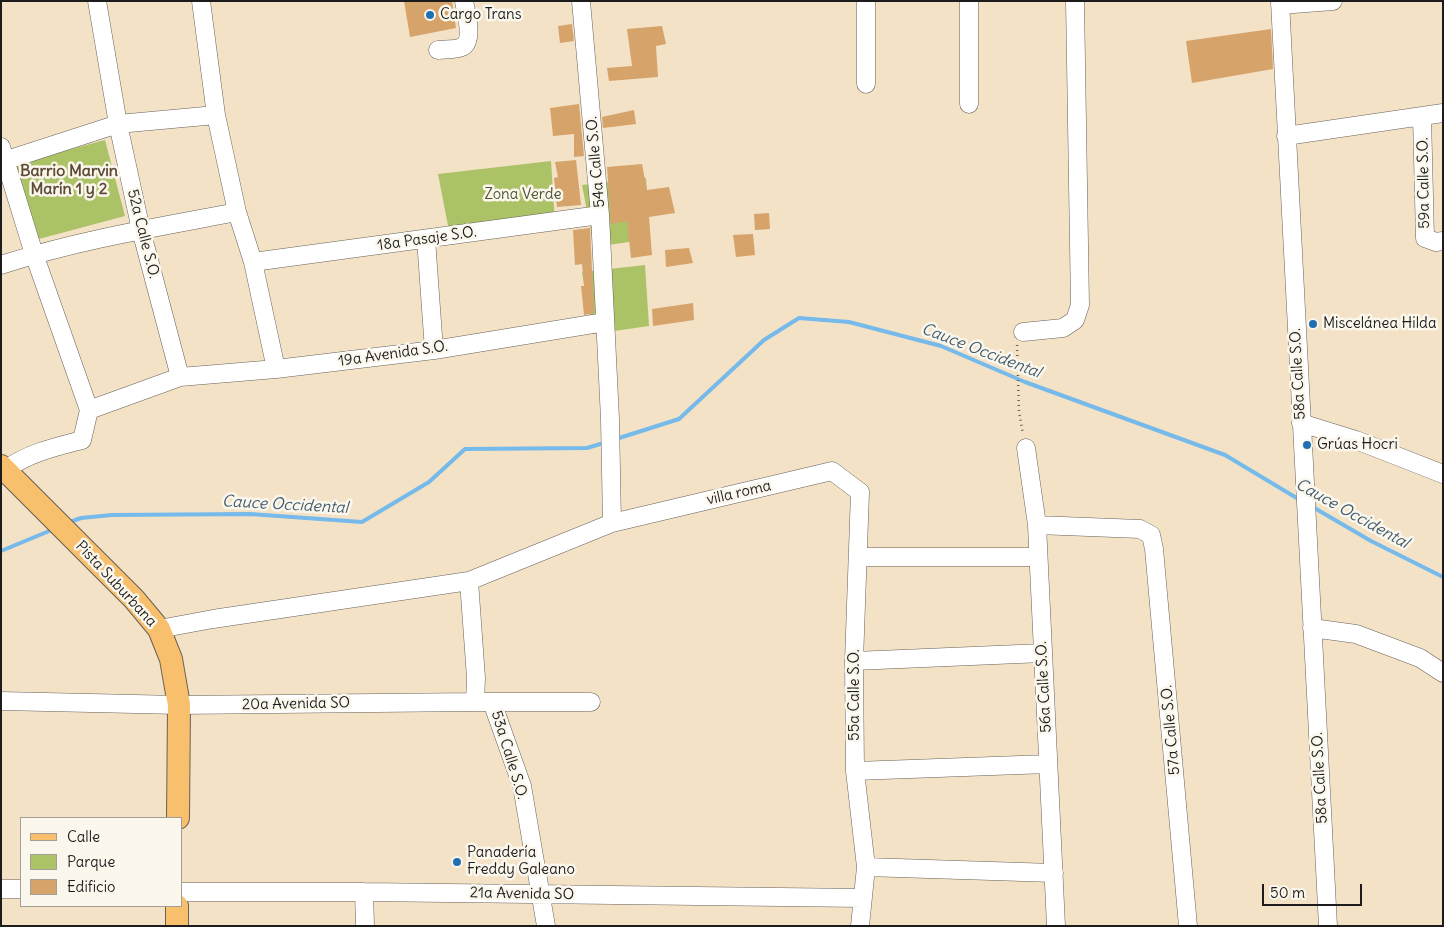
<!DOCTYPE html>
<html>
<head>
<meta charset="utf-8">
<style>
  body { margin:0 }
  #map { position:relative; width:1444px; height:927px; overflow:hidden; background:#f3e2c6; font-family:Delius,sans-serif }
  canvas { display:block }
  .frame { position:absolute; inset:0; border:2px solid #1c1c1c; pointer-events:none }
  .legend { position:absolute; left:20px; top:817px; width:162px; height:90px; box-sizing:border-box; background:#fbf7ec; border:1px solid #a29f99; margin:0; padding:6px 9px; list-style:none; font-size:15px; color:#1c1c1c }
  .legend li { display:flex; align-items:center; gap:10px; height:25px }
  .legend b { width:25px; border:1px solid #a29f99 }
  .scale { position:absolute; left:1262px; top:884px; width:100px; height:22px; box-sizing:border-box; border:2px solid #1c1c1c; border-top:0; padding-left:6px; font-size:15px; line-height:18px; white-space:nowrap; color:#1c1c1c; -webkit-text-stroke:4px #fbf7ec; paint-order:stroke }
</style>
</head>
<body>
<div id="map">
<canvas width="1444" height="927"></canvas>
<div class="frame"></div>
<ul class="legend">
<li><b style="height:6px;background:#f8bf6c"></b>Calle</li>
<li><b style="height:14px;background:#abc267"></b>Parque</li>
<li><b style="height:14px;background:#d6a36b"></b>Edificio</li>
</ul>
<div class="scale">50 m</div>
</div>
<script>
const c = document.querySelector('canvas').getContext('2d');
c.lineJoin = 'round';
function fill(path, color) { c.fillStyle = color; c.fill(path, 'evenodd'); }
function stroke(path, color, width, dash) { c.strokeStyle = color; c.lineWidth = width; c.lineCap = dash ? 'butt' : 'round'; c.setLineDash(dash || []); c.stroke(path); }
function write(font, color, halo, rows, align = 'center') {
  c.font = font + ' Delius,sans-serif'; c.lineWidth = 5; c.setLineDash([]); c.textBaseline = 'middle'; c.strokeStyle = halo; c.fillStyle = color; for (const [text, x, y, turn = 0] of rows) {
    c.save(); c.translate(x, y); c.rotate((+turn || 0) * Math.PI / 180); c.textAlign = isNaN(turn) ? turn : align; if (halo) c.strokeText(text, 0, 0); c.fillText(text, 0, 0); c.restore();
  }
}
const green = new Path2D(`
  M105 140 125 216 35 240 15 164Z
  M551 161 555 222 450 236 438 174Z
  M646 178 650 239 594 247 582 185Z
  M645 265 649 326 593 334 582 272Z`);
const stream = new Path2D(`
  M616 439 679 419 764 340 799 318 849 322 941 346 1025 382 1225 455 1300 500
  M1311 506 1371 541 1443 577
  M70 522 81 518 112 515 250 514 362 522 429 482 465 449 587 448 607 442
  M1 551 54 529`);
const building = new Path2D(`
  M404 1H452L456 28 410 37Z
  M572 24 574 41 560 43 558 26Z
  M662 26 666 44 656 46 658 77 609 81 607 68 632 66 627 29Z
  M1271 29 1273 69 1192 83 1186 41Z
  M579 104 584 156 574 157V134L553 136 550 108Z
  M634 110 636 124 603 128 602 117Z
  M576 160 581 205 557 207 554 178 558 177 555 162Z
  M642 164 647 190 669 187 675 213 649 217 652 255 631 258 627 221 611 224 607 167Z
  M769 213 770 229 755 230 754 214Z
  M590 228 594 313 584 315 581 286H584L582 264 575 265 573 230Z
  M753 234 755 255 736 257 733 235Z
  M689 248 693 263 666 267 665 250Z
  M693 303 694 320 653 326 652 309Z`);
const path = new Path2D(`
  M1017 345 1019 412 1023 434`);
const minor = new Path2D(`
  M97 1 118 124 141 230 180 377
  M201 1 216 115 237 212 253 262 276 369
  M581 1 600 215 610 419 612 523
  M866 1V84
  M1280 1 1328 926
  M1280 5 1333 1
  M438 50C444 49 456 50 462 47 474 41 466 12 464 1
  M969 104V1
  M1422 116 1425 238 1436 242 1443 241
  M1286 136 1443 113
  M1 147 34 254 89 410 82 440C55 447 28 453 5 470
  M1 162 118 124 216 115
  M426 239 434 350
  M253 262 600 215
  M1 265C78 240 158 227 237 212
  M1023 332 1063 328 1075 320 1080 305 1075 1
  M89 410 180 377 276 369 434 350 605 322
  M1301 423 1356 440 1443 474
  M1026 448 1037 525 1056 926
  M1037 525 1140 529 1151 535 1154 549 1188 926
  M858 557H1038
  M469 581 612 523 832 471 860 492 854 661 855 771 866 867 860 926
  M1312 628 1356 634 1420 658 1443 673
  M159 629 213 619 469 581 476 678 475 702
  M854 661 1043 653
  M1 701 179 705 475 702H591
  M492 702 522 786 546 926
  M855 771 1048 764
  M866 867 1054 873
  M1 889H21
  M181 892H364L863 898
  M364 892 365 926`);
const major = new Path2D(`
  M1 466 134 599 159 629 171 659 179 705 178 818
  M177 926V906`);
const markers = [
  [430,15,5,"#1f6fb2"],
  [1313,324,5,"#1f6fb2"],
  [1307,445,5,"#1f6fb2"],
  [457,862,5,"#1f6fb2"]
];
const poiNames = [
  ["Cargo Trans",440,15],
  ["Miscelánea Hilda",1323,324],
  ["Grúas Hocri",1317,445],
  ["Panadería",467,853],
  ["Freddy Galeano",467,870]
];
const streetNames = [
  ["54a Calle S.O.",596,162,-95],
  ["59a Calle S.O.",1424,183,-91],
  ["52a Calle S.O.",143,234,76],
  ["18a Pasaje S.O.",427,239,-8],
  ["19a Avenida S.O.",393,354,-8],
  ["58a Calle S.O.",1298,374,-93],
  ["villa roma",739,493,-13],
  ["Pista Suburbana",116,584,47],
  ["56a Calle S.O.",1044,687,-93],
  ["55a Calle S.O.",855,695,-90],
  ["20a Avenida SO",296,704,-1],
  ["57a Calle S.O.",1171,730,-95],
  ["53a Calle S.O.",509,755,73],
  ["58a Calle S.O.",1320,778,-93],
  ["21a Avenida SO",522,894,1]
];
const parkNames = [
  ["Zona Verde",523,195]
];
const neighbourhoodNames = [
  ["Barrio Marvin",69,171],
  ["Marín 1 y 2",69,189]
];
const waterNames = [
  ["Cauce Occidental",981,351,21],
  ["Cauce Occidental",285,505,3],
  ["Cauce Occidental",1352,514,29]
];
fill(green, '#abc267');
stroke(stream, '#76b9eb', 4);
fill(building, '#d6a36b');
stroke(minor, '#676158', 19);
stroke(major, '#676158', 24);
stroke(path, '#676158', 2.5, [1, 4]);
stroke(minor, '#fff', 18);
stroke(major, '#f8bf6c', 22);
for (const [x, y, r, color] of markers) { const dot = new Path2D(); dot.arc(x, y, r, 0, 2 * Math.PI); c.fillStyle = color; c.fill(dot); stroke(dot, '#fbf7ec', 2); }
write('15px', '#1c1c1c', '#fbf7ec', poiNames, 'left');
write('15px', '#1c1c1c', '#fbf7ec', streetNames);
write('15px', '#4e5636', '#fbf7ec', parkNames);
write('bold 16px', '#5d4b38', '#fbf7ec', neighbourhoodNames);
write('italic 16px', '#405b6f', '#fbf7ec', waterNames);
</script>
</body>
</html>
